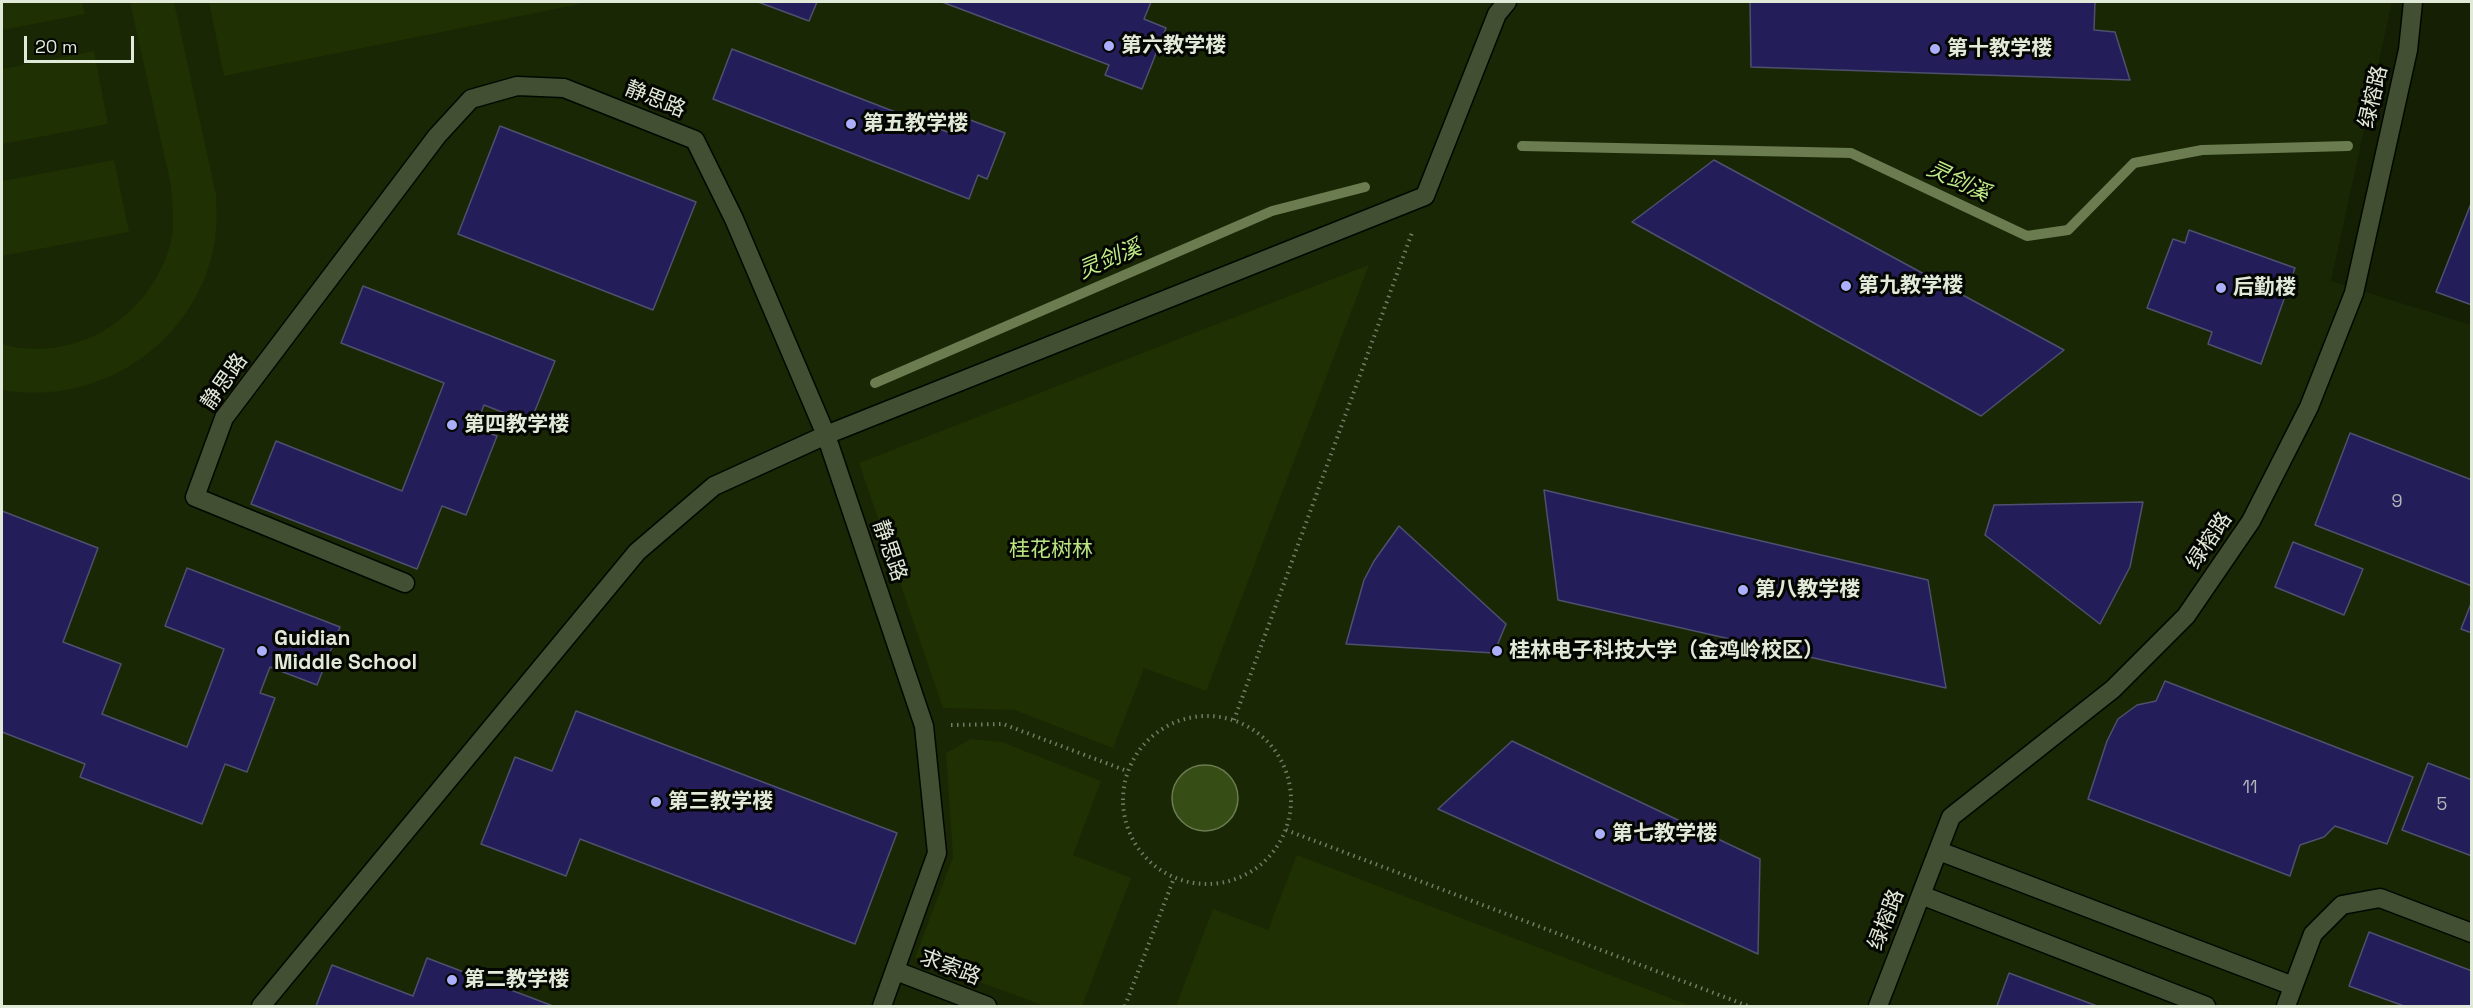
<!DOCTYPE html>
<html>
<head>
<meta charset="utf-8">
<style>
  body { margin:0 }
  #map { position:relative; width:2473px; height:1008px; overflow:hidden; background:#141f04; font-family:"Space Grotesk",sans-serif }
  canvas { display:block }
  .frame { position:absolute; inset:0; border:3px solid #e1e9d8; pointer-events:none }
  .scale { position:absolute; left:24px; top:36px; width:110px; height:27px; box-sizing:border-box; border:3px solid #e1e9d8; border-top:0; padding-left:8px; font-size:18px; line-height:21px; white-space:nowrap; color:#e1e9d8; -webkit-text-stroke:4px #040701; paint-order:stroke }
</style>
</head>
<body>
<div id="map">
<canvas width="2473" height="1008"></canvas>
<div class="frame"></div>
<div class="scale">20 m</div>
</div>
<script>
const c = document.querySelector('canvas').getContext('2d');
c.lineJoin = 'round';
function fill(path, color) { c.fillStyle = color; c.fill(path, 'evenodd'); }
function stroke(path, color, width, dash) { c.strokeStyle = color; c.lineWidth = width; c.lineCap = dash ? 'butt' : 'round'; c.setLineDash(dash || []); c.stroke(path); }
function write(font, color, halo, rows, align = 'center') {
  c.font = font + ' "Space Grotesk","Noto Sans SC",sans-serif'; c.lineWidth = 6; c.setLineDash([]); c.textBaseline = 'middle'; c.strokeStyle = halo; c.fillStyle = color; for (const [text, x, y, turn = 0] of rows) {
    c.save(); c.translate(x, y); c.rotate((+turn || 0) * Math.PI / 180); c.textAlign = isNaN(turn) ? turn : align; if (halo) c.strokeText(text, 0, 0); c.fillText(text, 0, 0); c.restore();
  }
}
const built = new Path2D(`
  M2 2H2392L2331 281 2471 325V1006H2Z`);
const green = new Path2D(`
  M2 2H82L85 14 2 30Z
  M130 2H174L216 195C217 217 217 238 211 259 185 351 94 406 2 390V344C77 365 153 315 171 241 175 223 172 204 171 185Z
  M209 2H579L580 4 224 76Z
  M94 51 108 124 2 144V69Z
  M114 160 129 232 2 256V181Z
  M1369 265 1206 691 1144 668 1113 748 1014 710 943 708 859 463Z
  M971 739 1002 742 1101 781 1073 855 1131 878 1082 1006H1045L915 958 953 857 946 753Z
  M1297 855 1691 1006H1176L1213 909 1268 930Z`);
const water = new Path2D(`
  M1172 798a33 33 0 1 1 66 0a33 33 0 1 1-66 0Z`);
const stream = new Path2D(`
  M1522 146 1851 153 2027 236 2068 230 2134 163 2202 150 2348 146
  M875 383 1272 211 1365 187`);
const building = new Path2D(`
  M758 2H817L809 21Z
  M942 2H1151L1144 19 1166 28 1142 89 1105 75 1109 65Z
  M1750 2H2095L2094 30 2115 32 2130 80 1751 67Z
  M732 49 950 133 957 115 1005 133 987 179 978 175 969 199 713 99Z
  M500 126 696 202 653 310 458 234Z
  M1714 160 2064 350 1981 416 1632 222Z
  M2472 201V305L2436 292Z
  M2189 230 2295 268 2261 364 2208 344 2212 332 2147 308 2173 239 2185 243Z
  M363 286 555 361 530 423 484 405 475 428 497 436 466 515 442 506 417 569 251 504 276 441 402 491 444 383 341 343Z
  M2350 433 2472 480V586L2315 525Z
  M1544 490 1928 580 1946 688 1558 600Z
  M2143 502 2130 567 2100 624 1985 535 1994 505Z
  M2 511 98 548 63 642 121 664 102 714 187 747 224 649 165 626 187 568 340 627 317 685 270 667 260 693 275 698 247 772 225 764 202 824 80 777 85 764 2 732Z
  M1399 526 1506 624 1494 653 1346 644 1364 580 1374 561Z
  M2293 542 2363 569 2344 615 2275 587Z
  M2472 601V633L2461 629Z
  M2165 681 2413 777 2387 844 2335 826 2324 837 2300 845 2290 876 2088 799 2107 741 2118 719 2137 705 2156 701Z
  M576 711 897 833 855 944 580 839 566 876 481 844 515 757 552 771Z
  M1512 741 1760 859 1758 954 1438 809Z
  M2428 763 2472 780V856L2402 830Z
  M2369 932 2472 971V1006H2404L2349 986Z
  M427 958 553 1006H316L332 965 413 996Z
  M2009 973 2097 1006H1997Z`);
const path = new Path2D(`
  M1123 800a84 84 0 1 1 168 0a84 84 0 1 1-168 0Z
  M1234 720 1413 230
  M951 725 1003 724 1127 771
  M1286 830 1748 1006
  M1125 1006 1174 878`);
const lane = new Path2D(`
  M405 583 195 497 224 418 437 136 471 99 517 86 564 88 695 140 734 219 826 435 924 726 937 853 882 1006
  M1939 851 2293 986
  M1921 895 2206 1006
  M896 971 987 1006
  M261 1006 637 552 714 486 826 435 1425 196 1497 14 1507 2
  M1878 1006 1951 817 2113 689 2186 616 2251 521 2309 407 2354 293 2408 50 2413 2
  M2286 1006 2313 934 2342 905 2380 898 2472 933`);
const markers = [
  [1109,46,6,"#acaffb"],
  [1935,49,6,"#acaffb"],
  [851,124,6,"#acaffb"],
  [1846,286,6,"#acaffb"],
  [2221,288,6,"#acaffb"],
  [452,425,6,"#acaffb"],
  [1743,590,6,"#acaffb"],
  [262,651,6,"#acaffb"],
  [1497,651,6,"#acaffb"],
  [656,802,6,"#acaffb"],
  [1600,834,6,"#acaffb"],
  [452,980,6,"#acaffb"]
];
const numberNames = [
  ["9",2397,502],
  ["11",2250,788],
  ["5",2442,805]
];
const poiNames = [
  ["第六教学楼",1121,46],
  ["第十教学楼",1947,49],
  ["第五教学楼",863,124],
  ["第九教学楼",1858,286],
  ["后勤楼",2233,288],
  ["第四教学楼",464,425],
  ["第八教学楼",1755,590],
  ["Guidian",274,639],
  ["Middle School",274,663],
  ["桂林电子科技大学（金鸡岭校区）",1509,651],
  ["第三教学楼",668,802],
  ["第七教学楼",1612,834],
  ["第二教学楼",464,980]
];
const streetNames = [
  ["绿榕路",2374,97,-77],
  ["静思路",655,100,22],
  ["静思路",225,382,-55],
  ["绿榕路",2210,541,-56],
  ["静思路",889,551,71],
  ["绿榕路",1887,920,-69],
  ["求索路",950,968,21]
];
const parkNames = [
  ["桂花树林",1051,550]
];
const waterNames = [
  ["灵剑溪",1958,182,25],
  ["灵剑溪",1110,260,-23]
];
fill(built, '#192704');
fill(green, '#1f3002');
fill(water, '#374d16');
stroke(water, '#6a7c50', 1.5);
stroke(stream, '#6a7c50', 10);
fill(building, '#231d5a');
stroke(building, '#4e506e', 1.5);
stroke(lane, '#020800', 21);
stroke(path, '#737c66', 4, [1.5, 4.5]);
stroke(lane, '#424f32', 18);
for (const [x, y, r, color] of markers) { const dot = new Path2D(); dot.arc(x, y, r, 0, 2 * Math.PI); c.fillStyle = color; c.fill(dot); stroke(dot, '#040701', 2); }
write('18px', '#b2b6b8', null, numberNames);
write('bold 21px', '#e1e9d8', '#040701', poiNames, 'left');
write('21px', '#e1e9d8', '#040701', streetNames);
write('21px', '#bbe683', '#040701', parkNames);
write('italic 22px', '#c1ec88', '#040701', waterNames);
</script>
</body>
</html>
